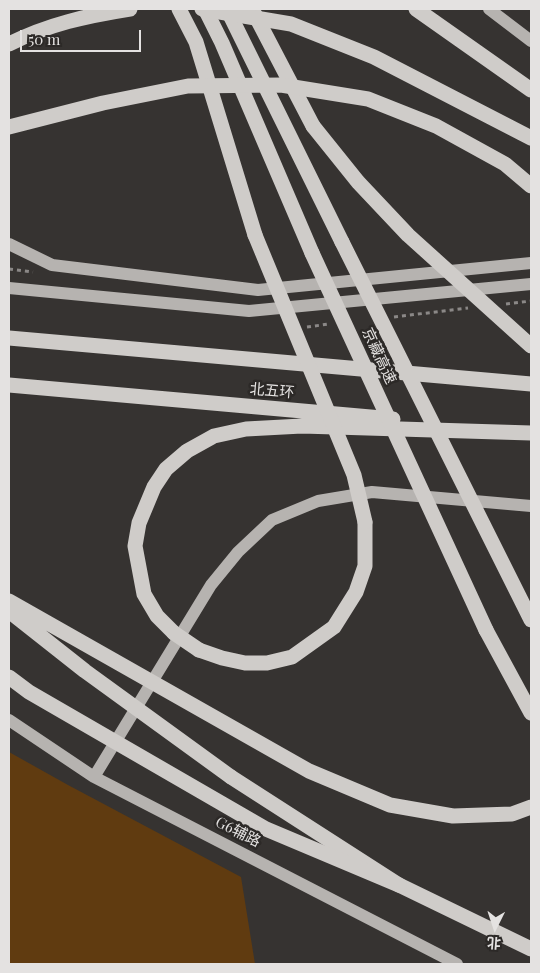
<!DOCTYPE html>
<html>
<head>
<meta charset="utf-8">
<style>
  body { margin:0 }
  #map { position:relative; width:540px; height:973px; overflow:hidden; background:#363331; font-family:"Playfair Display","Noto Sans SC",serif }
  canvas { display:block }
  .frame { position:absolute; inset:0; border:10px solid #e4e2e1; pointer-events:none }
  .north { position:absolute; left:470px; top:903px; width:50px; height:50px; -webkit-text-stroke:4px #2c2927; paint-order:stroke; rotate:184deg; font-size:14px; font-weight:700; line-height:20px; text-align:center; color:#e4e2e1 }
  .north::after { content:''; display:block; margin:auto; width:18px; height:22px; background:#e4e2e1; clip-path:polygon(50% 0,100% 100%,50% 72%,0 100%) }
  .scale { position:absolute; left:20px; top:30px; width:121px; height:22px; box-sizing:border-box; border:2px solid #e4e2e1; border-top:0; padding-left:6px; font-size:15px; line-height:18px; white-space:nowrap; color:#e4e2e1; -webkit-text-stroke:4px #2c2927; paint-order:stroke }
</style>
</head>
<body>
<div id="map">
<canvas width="540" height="973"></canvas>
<div class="frame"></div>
<div class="north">北</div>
<div class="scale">50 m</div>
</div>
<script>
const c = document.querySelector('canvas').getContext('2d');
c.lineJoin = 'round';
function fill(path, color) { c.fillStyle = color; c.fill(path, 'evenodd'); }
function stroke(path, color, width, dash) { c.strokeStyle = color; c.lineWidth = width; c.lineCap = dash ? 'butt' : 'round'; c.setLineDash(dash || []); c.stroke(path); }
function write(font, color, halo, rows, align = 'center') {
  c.font = font + ' "Playfair Display","Noto Sans SC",serif'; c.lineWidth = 5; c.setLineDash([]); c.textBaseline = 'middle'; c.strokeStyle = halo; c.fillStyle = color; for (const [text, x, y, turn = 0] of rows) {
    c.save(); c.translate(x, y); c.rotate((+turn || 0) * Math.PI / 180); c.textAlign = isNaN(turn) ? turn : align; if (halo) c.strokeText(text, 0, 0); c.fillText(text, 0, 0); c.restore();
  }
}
const green = new Path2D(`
  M9 752 68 785 241 877 255 964H9Z`);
const path = new Path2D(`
  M9 269 33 272
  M506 304 531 301
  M394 317 468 308
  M307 327 329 324`);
const primary = new Path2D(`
  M489 9 531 41
  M9 244 52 265 258 290 531 263
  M9 288 249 311 531 284
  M9 720 94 777 457 964
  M94 777 211 585 238 552 272 520 318 501 372 492 531 506`);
const motorway = new Path2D(`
  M179 9 196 42 255 235
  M205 9 222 43 312 253
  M227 9 342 242
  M252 9 313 126
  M416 9 531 90
  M9 44C49 24 86 16 130 9
  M9 338 531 384
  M9 385 393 419
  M486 630 531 713
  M174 633 157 616 144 594 135 546 139 523 154 487 166 469 187 451 214 436 246 429 302 426 531 433
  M199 650 222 658 245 663H267L292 657 334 627 356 592 365 566V522
  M231 777 399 885 531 949`);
const motorwayBridge = new Path2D(`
  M202 9 291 24 374 57 531 138
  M313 126 358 182 408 235 531 346
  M9 127 103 103 188 86 281 85 368 99 436 126 505 164 531 186
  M255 235 354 475 365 522
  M342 242 531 620
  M312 253 486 630
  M9 601 309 771 390 805 453 816 512 814 531 807
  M9 611 85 671 231 777
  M174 633 199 650
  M9 677 29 692 266 829 399 885`);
const streetNames = [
  ["京藏高速",379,356,65],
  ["北五环",272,391,5],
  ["G6辅路",238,832,27]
];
fill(green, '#603b10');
stroke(path, '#8b8887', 3, [4, 4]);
stroke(primary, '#b6b3b0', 12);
stroke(motorway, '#cfccc9', 15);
stroke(motorwayBridge, '#cfccc9', 15);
write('15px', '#e4e2e1', '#2c2927', streetNames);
</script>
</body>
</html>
